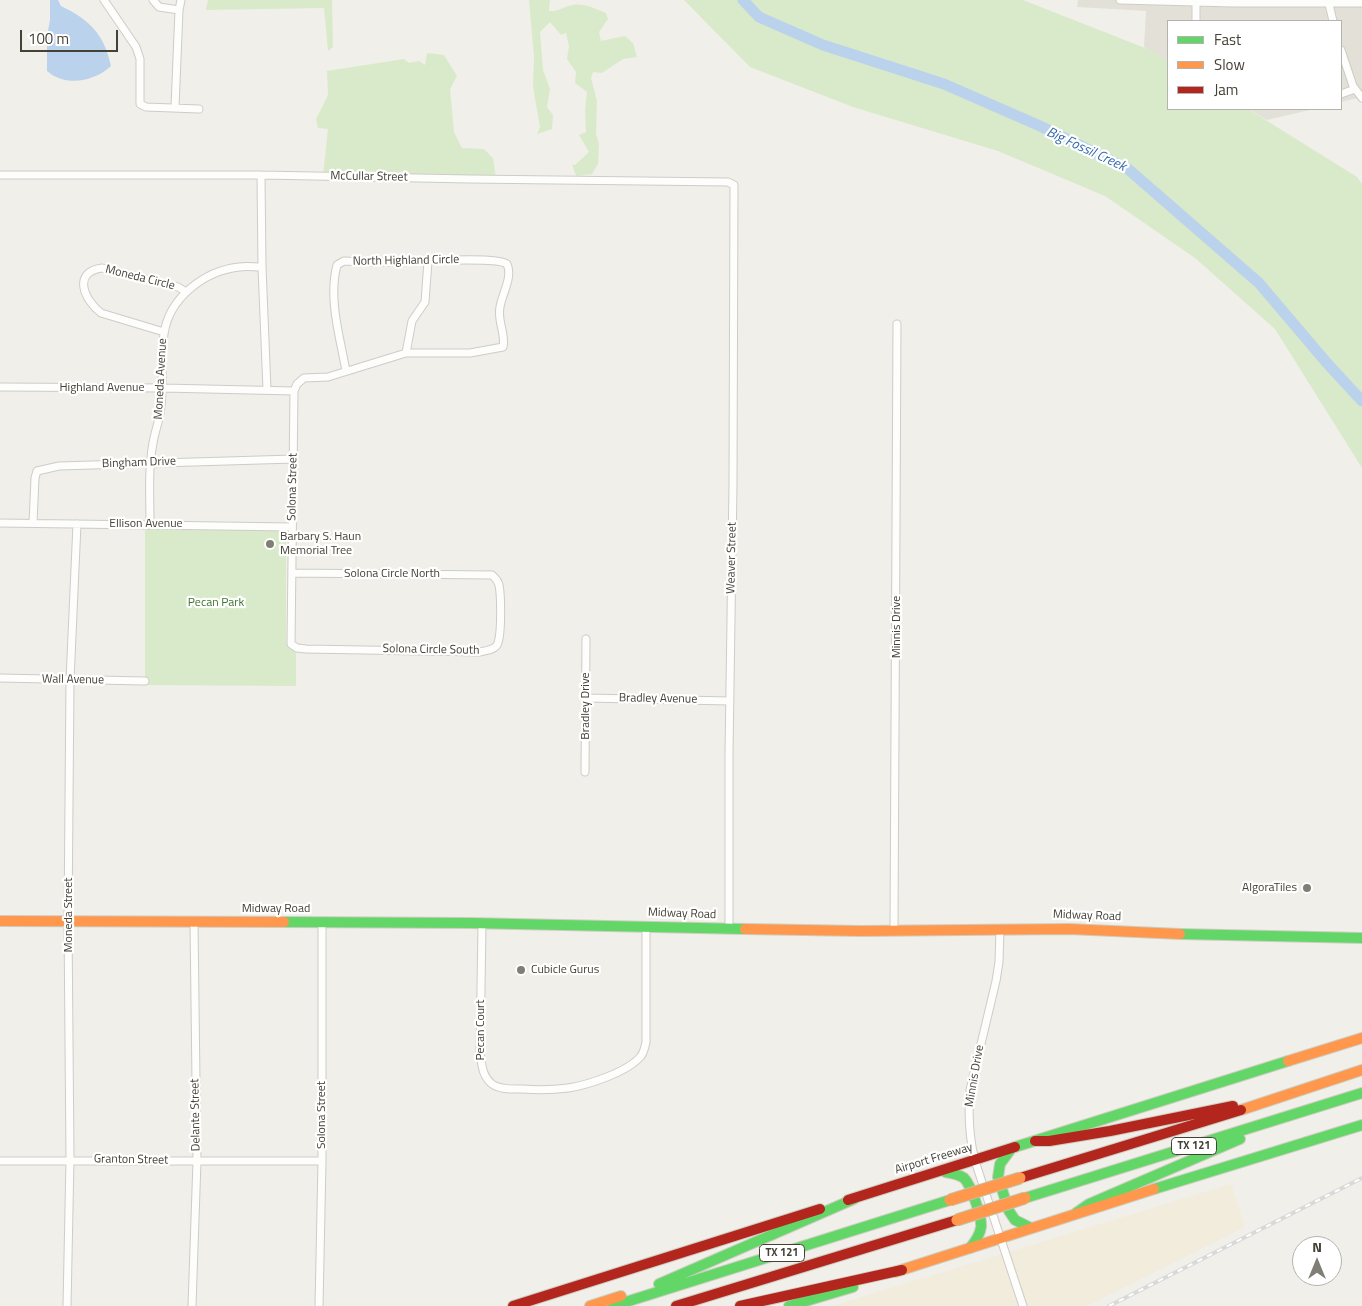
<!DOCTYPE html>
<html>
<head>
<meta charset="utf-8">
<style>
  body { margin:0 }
  #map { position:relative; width:1362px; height:1306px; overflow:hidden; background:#f0efe9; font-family:"Titillium Web",sans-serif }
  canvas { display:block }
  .legend { position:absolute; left:1167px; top:20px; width:175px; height:90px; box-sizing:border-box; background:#fff; border:1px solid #b5b3af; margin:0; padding:6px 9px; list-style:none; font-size:15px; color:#454136 }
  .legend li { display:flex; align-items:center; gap:10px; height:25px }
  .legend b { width:25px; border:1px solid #b5b3af }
  .north { position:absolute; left:1292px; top:1236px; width:50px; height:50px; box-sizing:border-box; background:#fff; border:1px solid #b5b3af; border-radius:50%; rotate:0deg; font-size:14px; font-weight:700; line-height:20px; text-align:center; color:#454136 }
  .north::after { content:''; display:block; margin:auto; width:18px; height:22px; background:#817e75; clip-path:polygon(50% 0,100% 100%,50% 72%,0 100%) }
  .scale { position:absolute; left:20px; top:30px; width:98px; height:22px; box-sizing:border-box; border:2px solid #454136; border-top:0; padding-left:6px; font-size:15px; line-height:18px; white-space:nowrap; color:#454136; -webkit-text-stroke:4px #fff; paint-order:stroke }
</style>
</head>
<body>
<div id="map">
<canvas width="1362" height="1306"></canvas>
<ul class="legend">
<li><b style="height:6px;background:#63d668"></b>Fast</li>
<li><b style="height:6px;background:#ff974d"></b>Slow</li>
<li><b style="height:6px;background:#b3261e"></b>Jam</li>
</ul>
<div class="north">N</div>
<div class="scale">100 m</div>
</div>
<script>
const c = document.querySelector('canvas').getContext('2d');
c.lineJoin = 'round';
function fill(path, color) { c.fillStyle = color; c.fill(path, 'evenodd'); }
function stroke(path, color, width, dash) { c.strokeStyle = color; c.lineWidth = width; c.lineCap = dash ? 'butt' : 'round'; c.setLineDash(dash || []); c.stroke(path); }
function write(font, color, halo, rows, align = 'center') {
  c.font = font + ' "Titillium Web",sans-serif'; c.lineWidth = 4.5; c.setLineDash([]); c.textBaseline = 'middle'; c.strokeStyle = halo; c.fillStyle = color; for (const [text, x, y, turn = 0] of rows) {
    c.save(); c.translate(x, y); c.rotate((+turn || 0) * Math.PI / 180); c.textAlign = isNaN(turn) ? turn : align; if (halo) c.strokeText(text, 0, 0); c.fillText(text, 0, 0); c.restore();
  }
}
const residential = new Path2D(`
  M1078 0H1362V97L1341 102V21H1168V61L1144 47 1146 11 1077 7Z
  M1248 109H1314L1267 120Z`);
const commercial = new Path2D(`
  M1231 1184 1245 1227 1087 1306H832Z`);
const green = new Path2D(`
  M208 0H332L333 47 328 51 324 8 206 10Z
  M529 0H550L549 11C558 12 565 6 573 5 584 3 596 9 606 13L608 19 599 32 601 41 625 36 633 43 637 57 623 59 602 73 593 72 591 78 597 101 596 134 599 144 598 164 592 174 576 176 572 164 575 165 589 152 579 135 586 132 585 110 587 92 575 83 576 72 567 59 569 46 566 33 561 35 550 22 540 32 543 70 550 89 547 107 553 115 552 129 537 134 540 127 533 87 534 56Z
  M684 0H1023L1150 50 1168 61V109H1248L1357 177 1362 184V468L1275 329 1195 258 1105 196 998 151 853 107 750 67Z
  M427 53 444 55 457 76 450 89 454 132 462 148 484 149 493 158 496 179 323 176 328 129 318 128 316 119 328 95 327 71 404 59 409 63 419 61 425 65Z
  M145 529 286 530V641L296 653V686L145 685Z`);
const water = new Path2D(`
  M50 0H58L61 6C90 20 104 34 111 66 94 82 65 87 47 71V36L50 20Z`);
const river = new Path2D(`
  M743 0 759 17 823 45 944 84 1040 126 1128 169 1259 283 1326 362 1362 401`);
const street = new Path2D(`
  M104 0 136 47 140 59V104L146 107 199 109
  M153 0 159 7 179 10
  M1120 0 1233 3H1362
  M1328 0 1333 21
  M1196 2V21
  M1341 50 1353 86 1362 98
  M1341 94 1355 89
  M175 107 179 10 181 0
  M0 175H261L470 179 728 182 734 185 733 484 729 754V929
  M261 175 262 267 267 390
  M164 332 101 313C84 300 72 272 102 268L178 287 186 292
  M406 353 412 321 425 302 428 261
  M0 387 163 388 294 391
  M0 523 292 527
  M33 523 35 478 37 471 59 466 294 459
  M150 524C150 497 148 469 153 443 155 430 160 420 161 406 164 382 160 358 164 334 169 298 204 271 239 267 246 266 254 267 262 267
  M292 573 492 575C495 578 498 580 499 585 501 595 502 636 497 645 494 650 485 651 479 652L306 649 297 648 291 644 294 391 297 384 304 378 328 377 406 353H470L503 347C506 334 497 321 500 307 502 294 513 277 507 264 495 256 415 262 395 262 378 262 361 262 344 261L337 265C328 299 340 337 346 371
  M0 678 145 681
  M586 698 730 701
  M585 772 586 639
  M482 924 480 1053C482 1065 482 1076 492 1084 500 1090 513 1089 522 1089 537 1090 553 1090 568 1088 588 1085 628 1072 641 1056 644 1052 645 1047 646 1042V926
  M1000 929 999 962 996 981 970 1090C968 1114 969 1137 975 1161L1023 1306
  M894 930 897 324
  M0 1161H322
  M67 1306 70 1159 68 922 70 680 77 524
  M192 1306 197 1161 194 923
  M319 1306 322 1161V923`);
const fast = new Path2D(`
  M284 922 470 923 745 929
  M1180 934 1362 938
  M1015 1147 1288 1061
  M1011 1149 1000 1164 998 1177 1009 1211 1015 1220 1031 1228
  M945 1172C952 1173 958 1174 964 1178 971 1185 982 1217 981 1227 980 1235 975 1242 970 1248
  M1154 1189 1362 1125
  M1025 1198 1362 1093
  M1076 1213 1089 1204 1240 1139
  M659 1284 854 1199
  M613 1306 950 1200
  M789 1306 853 1287`);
const slow = new Path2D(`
  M0 921 284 922
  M745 929 861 931 1069 929 1180 934
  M1288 1061 1362 1038
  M1241 1110 1362 1070
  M895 1272 1154 1189
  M590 1306 621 1296`);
const jam = new Path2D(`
  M1035 1141H1049L1110 1131 1233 1106
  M1020 1178 1241 1110
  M848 1200 1015 1147
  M513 1306 820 1209
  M676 1306 957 1220
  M740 1306 902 1270`);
const rail = new Path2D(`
  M1109 1306 1362 1178`);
const slowBridge = new Path2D(`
  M950 1200 1020 1178
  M957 1220 1025 1198`);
const markers = [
  [270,544,5,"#817e75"],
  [1307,888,5,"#817e75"],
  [521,970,5,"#817e75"]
];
const shields = [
  [1194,1146,45],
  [782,1253,45]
];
const shieldNames = [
  ["TX 121",1194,1146],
  ["TX 121",782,1253]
];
const streetNames = [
  ["McCullar Street",369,177,1],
  ["North Highland Circle",406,261,-1],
  ["Moneda Circle",140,278,14],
  ["Moneda Avenue",161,379,-87],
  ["Highland Avenue",102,388],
  ["Bingham Drive",139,463,-2],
  ["Solona Street",293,487,-89],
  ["Ellison Avenue",146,524],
  ["Weaver Street",732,558,-89],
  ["Solona Circle North",392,574],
  ["Minnis Drive",897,627,-90],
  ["Solona Circle South",431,650,1],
  ["Wall Avenue",73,680,1],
  ["Bradley Avenue",658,699,1],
  ["Bradley Drive",586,706,-90],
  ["Midway Road",276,909],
  ["Midway Road",682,914,2],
  ["Moneda Street",69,915,-90],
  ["Midway Road",1087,916,2],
  ["Pecan Court",481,1030,-90],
  ["Minnis Drive",975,1076,-80],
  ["Delante Street",196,1115,-91],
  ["Solona Street",322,1115,-90],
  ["Airport Freeway",934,1159,-17],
  ["Granton Street",131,1160,1]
];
const poiNames = [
  ["Barbary S. Haun",280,537],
  ["Memorial Tree",280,551],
  ["AlgoraTiles",1297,888,"right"],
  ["Cubicle Gurus",531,970]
];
const parkNames = [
  ["Pecan Park",216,603]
];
const waterNames = [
  ["Big Fossil Creek",1086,150,25]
];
fill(residential, '#e3e1d7');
fill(commercial, '#f2ecdc');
fill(green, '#d9eaca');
fill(water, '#bbd2ec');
stroke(river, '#bbd2ec', 11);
stroke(street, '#ceccc7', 9);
stroke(fast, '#cecdc1', 12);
stroke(slow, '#cecdc1', 12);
stroke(jam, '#cecdc1', 12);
stroke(street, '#fdfdfc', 7);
stroke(fast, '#63d668', 10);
stroke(slow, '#ff974d', 10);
stroke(jam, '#b3261e', 10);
stroke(rail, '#d9d9d8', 4);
stroke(rail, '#fff', 2, [5.5]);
stroke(slowBridge, '#c7bfa5', 13, []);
stroke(slowBridge, '#ff974d', 11);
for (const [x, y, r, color] of markers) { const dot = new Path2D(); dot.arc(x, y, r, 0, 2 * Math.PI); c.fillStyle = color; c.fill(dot); stroke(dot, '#fff', 2); }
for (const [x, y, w] of shields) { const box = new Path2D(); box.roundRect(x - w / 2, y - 8.5, w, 17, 4); c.fillStyle = '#fff'; c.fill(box); stroke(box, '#454136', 1); }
write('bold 11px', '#454136', null, shieldNames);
write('12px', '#454136', '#fff', streetNames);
write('12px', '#454136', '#fff', poiNames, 'left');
write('12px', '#3d752b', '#fff', parkNames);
write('italic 14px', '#3369ad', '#fff', waterNames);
</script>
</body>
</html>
